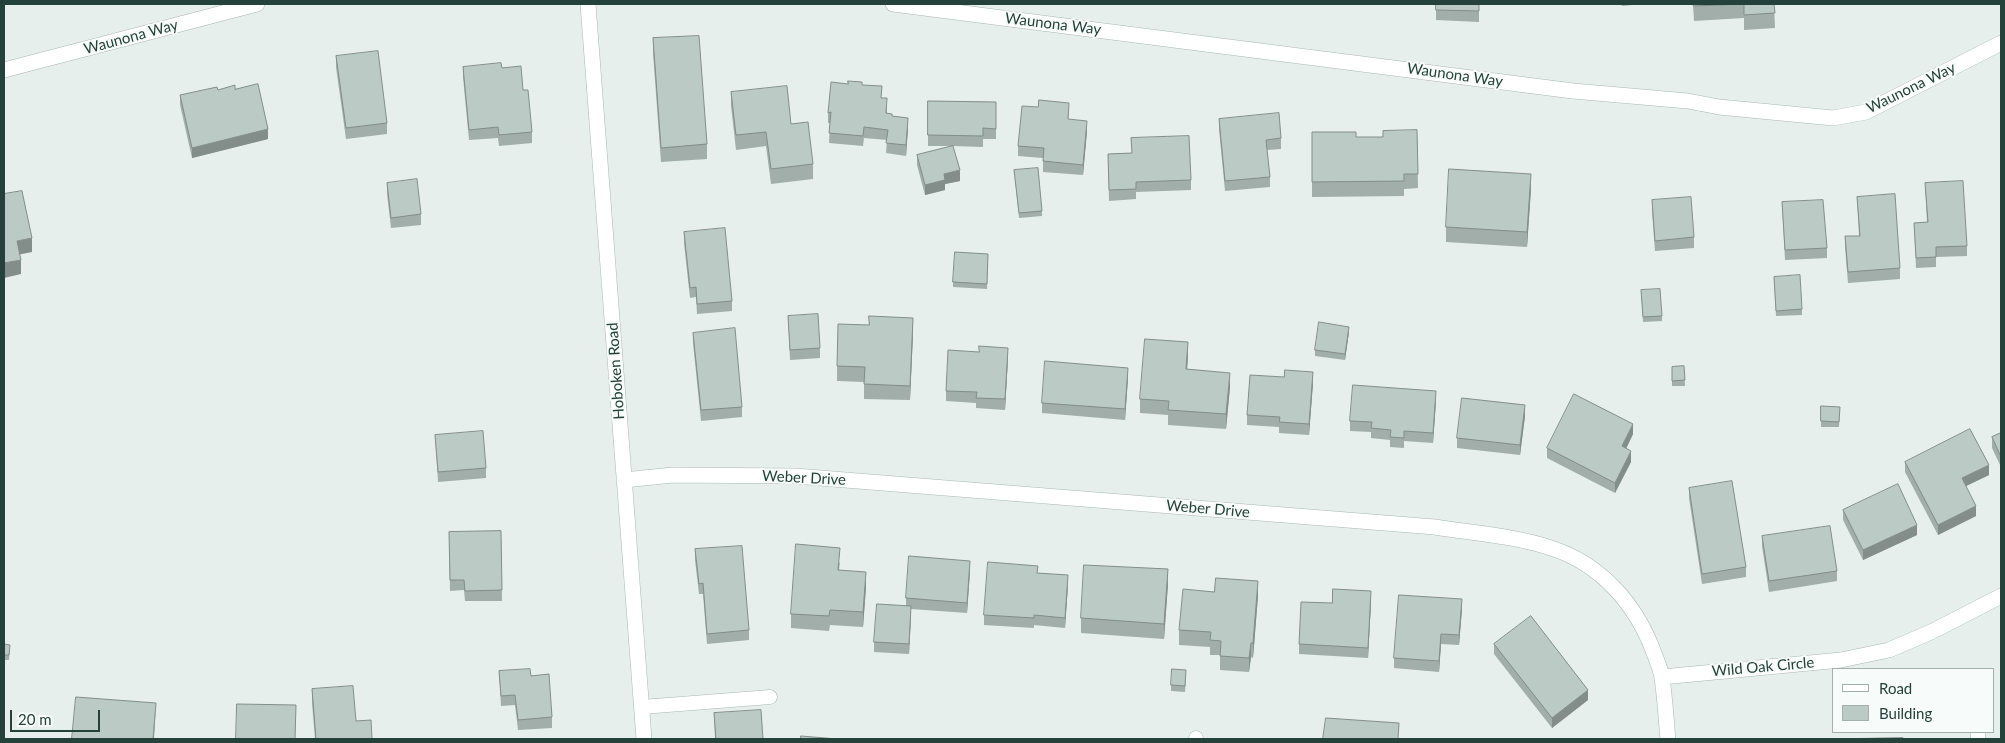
<!DOCTYPE html>
<html>
<head>
<meta charset="utf-8">
<style>
  body { margin:0 }
  #map { position:relative; width:2005px; height:743px; overflow:hidden; background:#e6efeb; font-family:Lato,sans-serif }
  canvas { display:block }
  .frame { position:absolute; inset:0; border:5px solid #24423a; pointer-events:none }
  .legend { position:absolute; left:1832px; top:668px; width:162px; height:65px; box-sizing:border-box; background:#f7fbf9; border:1px solid #a3b1ad; margin:0; padding:6px 9px; list-style:none; font-size:15px; color:#24423a }
  .legend li { display:flex; align-items:center; gap:10px; height:25px }
  .legend b { width:25px; border:1px solid #a3b1ad }
  .scale { position:absolute; left:10px; top:710px; width:90px; height:22px; box-sizing:border-box; border:2px solid #24423a; border-top:0; padding-left:6px; font-size:15px; line-height:18px; white-space:nowrap; color:#24423a; -webkit-text-stroke:4px #f7fbf9; paint-order:stroke }
</style>
</head>
<body>
<div id="map">
<canvas width="2005" height="743"></canvas>
<div class="frame"></div>
<ul class="legend">
<li><b style="height:6px;background:#fff"></b>Road</li>
<li><b style="height:14px;background:#bbcac4"></b>Building</li>
</ul>
<div class="scale">20 m</div>
</div>
<script>
const c = document.querySelector('canvas').getContext('2d');
c.lineJoin = 'round';
function stroke(path, color, width, dash) { c.strokeStyle = color; c.lineWidth = width; c.lineCap = dash ? 'butt' : 'round'; c.setLineDash(dash || []); c.stroke(path); }
function fill(path, color) { c.fillStyle = color; c.fill(path, 'evenodd'); }
function write(font, color, halo, rows, align = 'center') {
  c.font = font + ' Lato,sans-serif'; c.lineWidth = 4; c.setLineDash([]); c.textBaseline = 'middle'; c.strokeStyle = halo; c.fillStyle = color; for (const [text, x, y, turn = 0] of rows) {
    c.save(); c.translate(x, y); c.rotate((+turn || 0) * Math.PI / 180); c.textAlign = isNaN(turn) ? turn : align; if (halo) c.strokeText(text, 0, 0); c.fillText(text, 0, 0); c.restore();
  }
}
const lane = new Path2D(`
  M642 707 770 697
  M1978 732V739
  M1196 739V738`);
const street = new Path2D(`
  M588 4 644 739
  M893 4 1573 91 1688 101 1719 107 1833 118 1866 112 2001 43
  M4 70 257 4
  M624 480 673 475 795 476 1435 527C1472 533 1515 536 1551 548 1601 564 1636 604 1654 653 1657 661 1661 670 1662 678 1665 698 1666 719 1668 739
  M1662 677 1841 660 1889 650 1933 631 2001 596`);
const wall = new Path2D(`
  M1436 4H1479V22L1436 20Z
  M1621 4H1643L1622 6Z
  M1693 4H1774L1775 28 1744 30V18L1694 21Z
  M653 38 707 144V159L661 162 653 53Z
  M336 56 387 123V134L346 139 336 67Z
  M463 67 502 68 523 90 532 132V143L499 146 498 138 469 140 463 77Z
  M862 85 882 98 887 109V113L908 128 906 156 886 153 887 140 864 138 863 146 829 143 830 123H828V113Z
  M235 89 268 139 192 158 180 105V95L218 90Z
  M731 92 791 124 813 164V179L771 184 766 146 736 150 731 106Z
  M928 101 996 102V139H983V147L953 146 960 181 945 184V190L925 195 917 165V155L953 146H928Z
  M1069 113 1068 119 1087 131 1083 175 1043 172V158L1018 156V146Z
  M1219 119 1281 138V149L1267 150 1270 177V187L1225 191 1219 129Z
  M1417 130 1418 188 1404 189V196L1312 197V132L1356 137H1383Z
  M1131 138 1191 180V190L1136 192V199L1109 201 1108 154 1132 153Z
  M1014 170 1042 211V216L1019 218Z
  M387 183 421 214V225L391 228 387 194Z
  M1925 183 1967 246V256L1936 257V267L1916 268 1914 223 1927 222Z
  M1531 189 1527 247 1446 242V227Z
  M1857 197 1900 268V279L1848 283 1845 247V236H1859Z
  M1652 200 1694 237V248L1655 251 1652 211Z
  M1782 202 1827 248V258L1785 260Z
  M684 232 732 301V311L697 314 696 297 690 298 684 243Z
  M988 254 987 289 953 287V282Z
  M1774 277 1802 309V315L1776 316Z
  M1641 290 1662 316V321L1643 322Z
  M788 316 820 348V358L790 360Z
  M1349 332 1345 360 1315 356V350Z
  M693 333 742 407V417L701 421 693 343Z
  M913 333 910 400 864 399V382L837 381V366Z
  M1188 356 1187 369 1230 387 1226 429 1168 425V415L1140 413V399Z
  M1008 358 1005 410 976 408V403L946 401V391Z
  M1684 366 1685 386H1672V367Z
  M1128 378 1125 420 1042 413V403Z
  M1313 383 1309 435 1279 433V427L1247 425V415Z
  M1436 401 1433 443 1404 441V448L1390 447V440L1371 438V432L1350 431V421Z
  M1840 407 1839 427H1821V421Z
  M1525 416 1520 455 1457 448V438Z
  M2001 433V467L1992 448V437Z
  M1633 434 1626 449 1631 462 1615 493 1547 458V448Z
  M435 435 486 468V478L438 482Z
  M1905 462 1989 475 1966 486 1976 516 1938 535 1905 472Z
  M1689 488 1746 567V577L1702 584 1689 498Z
  M1843 510 1917 535 1863 560 1843 520Z
  M501 531 502 601H465L464 590 450 591 449 532Z
  M1762 536 1837 571V581L1769 592 1762 546Z
  M695 549 749 630V640L707 644 703 594H699L695 560Z
  M840 562 839 570 866 587 863 627 830 625 829 631 791 628V614Z
  M970 571 967 613 911 609 909 654 874 652V642L906 606V598Z
  M1038 573 1068 585 1065 628 1034 625V628L984 625V615Z
  M1168 584 1164 639 1081 633V618Z
  M1258 596 1253 658 1251 657 1249 672 1220 670V655H1210V647L1179 645V630Z
  M1371 602 1368 658 1299 654V644L1332 603Z
  M1462 609 1459 645 1441 644 1439 672 1394 668V658Z
  M4 644 10 650 9 660H4Z
  M1494 644 1588 700 1552 728 1494 654Z
  M499 671 531 676 552 717V728L518 730 515 705 501 706Z
  M1186 676 1185 692 1171 691V685Z
  M312 689 356 721 372 739H315L312 703Z
  M714 713 763 739H715Z`);
const shadedWall = new Path2D(`
  M908 118V128L906 156V145Z
  M1087 121V131L1083 175V165Z
  M268 129V139L192 158V148Z
  M960 170V181L945 184V190L925 195V185L944 174Z
  M1531 174V189L1527 247V232Z
  M32 238V252L17 255V241Z
  M21 260V274L4 278V263Z
  M913 318V333L910 400V386Z
  M1349 327V332L1345 360V354Z
  M1188 342V356L1186 384V369Z
  M1008 348V358L1005 410V399Z
  M1128 368V378L1125 420V409Z
  M1313 372V383L1309 435V424Z
  M1230 373V387L1226 429V414Z
  M1436 391V401L1433 443V433Z
  M1525 405V416L1520 455V445Z
  M1633 424V434L1622 457V446Z
  M1631 451V462L1615 493V483Z
  M1989 465V475L1962 488V478Z
  M1976 506V516L1938 535V525Z
  M1917 525V535L1863 560V550Z
  M970 561V571L967 613V603Z
  M1168 569V584L1164 639V624Z
  M866 572V587L863 627V612Z
  M1068 575V585L1065 628V618Z
  M1258 581V596L1253 658V643Z
  M1371 591V602L1368 658V648Z
  M1462 599V609L1459 645V635Z
  M911 606V617L909 654V644Z
  M1441 634V644L1439 672V661Z
  M1251 643V657L1249 672V658Z
  M1588 690V700L1552 728V718Z
  M156 703 154 739H153Z`);
const building = new Path2D(`
  M1436 4H1479V11L1436 10Z
  M1693 4H1774L1775 13 1744 15V4L1694 6Z
  M699 36 707 144 661 148 653 38Z
  M378 51 387 123 346 128 336 56Z
  M501 63 502 68 521 66 523 90H528L532 132 499 135 498 127 469 130 463 67Z
  M848 81 862 82V85L882 86 881 98H887L886 113 892 114V116L908 118 906 145 886 143 888 130 864 127 863 136 829 133 831 112 828 113 831 82 848 84Z
  M258 84 268 129 192 148 180 95 217 87 218 90 235 85V89Z
  M787 86 791 124 808 122 813 164 771 169 766 132 736 135 731 92Z
  M1039 100 1069 103 1068 119 1087 121 1083 165 1043 161 1044 148 1018 146 1022 106 1038 107Z
  M928 101 996 102V129L983 128V136L928 135Z
  M1279 113 1281 138 1266 140 1270 177 1225 181 1219 119Z
  M1417 130 1418 174H1404V181L1312 182V132H1356V137H1383V131Z
  M1189 136 1191 180 1136 182V189L1109 190 1108 154 1132 153 1131 138Z
  M953 146 960 170 944 174 945 180 925 185 917 155Z
  M1038 168 1042 211 1019 213 1014 170Z
  M1449 169 1531 174 1527 232 1446 227Z
  M417 179 421 214 391 218 387 183Z
  M1963 181 1967 246 1936 247V257L1916 258 1914 223 1928 222 1925 183Z
  M22 191 32 238 17 241 21 260 4 263V194Z
  M1895 194 1900 268 1848 272 1845 236H1860L1857 197Z
  M1691 197 1694 237 1655 241 1652 200Z
  M1823 200 1827 248 1785 250 1782 202Z
  M725 228 732 301 697 304 696 287 690 288 684 232Z
  M955 252 988 254 987 284 953 282Z
  M1800 275 1802 309 1776 311 1774 277Z
  M1660 289 1662 316 1643 317 1641 290Z
  M818 314 820 348 790 350 788 316Z
  M869 316 913 318 910 386 864 384 865 367 837 366 838 324 869 325Z
  M1319 322 1349 327 1345 354 1315 350Z
  M735 328 742 407 701 410 693 333Z
  M1145 339 1188 342 1186 369 1230 373 1226 414 1168 410 1169 401 1140 399Z
  M979 346 1008 348 1005 399 976 398 977 392 946 391 948 350 979 352Z
  M1045 361 1128 368 1125 409 1042 403Z
  M1684 366 1685 380 1672 381V367Z
  M1285 370 1313 372 1309 424 1279 422 1280 417 1247 415 1250 375 1284 377Z
  M1353 385 1436 391 1433 433 1404 431V438L1390 437 1391 430 1371 428 1372 422 1350 421Z
  M1574 394 1633 424 1622 446 1631 451 1615 483 1547 448Z
  M1462 398 1525 405 1520 445 1457 438Z
  M1821 406 1840 407 1839 422 1821 421Z
  M1970 429 1989 465 1962 478 1976 506 1938 525 1905 462Z
  M483 431 486 468 438 472 435 435Z
  M2001 433V457L1992 437Z
  M1732 481 1746 567 1702 574 1689 488Z
  M1898 484 1917 525 1863 550 1843 510Z
  M1830 526 1837 571 1769 581 1762 536Z
  M501 531 502 590 465 591 464 580H450L449 532Z
  M796 544 840 548 838 570 866 572 863 612 830 610 829 616 791 614Z
  M742 546 749 630 707 634 703 583 699 584 695 549Z
  M909 556 970 561 967 603 906 598Z
  M988 562 1038 566 1037 573 1068 575 1065 618 1034 615V618L984 615Z
  M1084 565 1168 569 1164 624 1081 618Z
  M1216 578 1258 581 1253 643H1251L1249 658 1220 656 1221 641 1210 640 1211 632 1179 630 1183 589 1214 592Z
  M1333 589 1371 591 1368 648 1299 644 1301 602 1332 603Z
  M1399 595 1462 599 1459 635 1441 634 1439 661 1394 658Z
  M877 604 911 606 909 644 874 642Z
  M1531 616 1588 690 1552 718 1494 644Z
  M4 644 10 645 9 655H4Z
  M530 669 531 676 549 674 552 717 518 720 515 695 501 696 499 671Z
  M1172 669 1186 670 1185 686 1171 685Z
  M353 686 356 721 371 720 372 739H316L312 689Z
  M76 697 156 703 153 739H72Z
  M237 704 296 705 295 739H236Z
  M761 710 763 739H716L714 713Z
  M1326 718 1399 723 1398 739H1323Z
  M801 736 837 739H801Z
  M1903 738V739H1837Z`);
const streetNames = [
  ["Waunona Way",1053,24,7],
  ["Waunona Way",131,37,-15],
  ["Waunona Way",1455,75,8],
  ["Waunona Way",1911,88,-26],
  ["Hoboken Road",616,371,-94],
  ["Weber Drive",804,478,3],
  ["Weber Drive",1208,509,5],
  ["Wild Oak Circle",1763,667,-5]
];
stroke(lane, '#a8b8b2', 15);
stroke(street, '#a8b8b2', 16);
stroke(lane, '#fff', 14);
stroke(street, '#fff', 15);
fill(wall, '#a1aea9');
fill(shadedWall, '#838d89');
fill(building, '#bbcac4');
stroke(building, '#838d89', 1);
write('15px', '#24423a', '#f7fbf9', streetNames);
</script>
</body>
</html>
